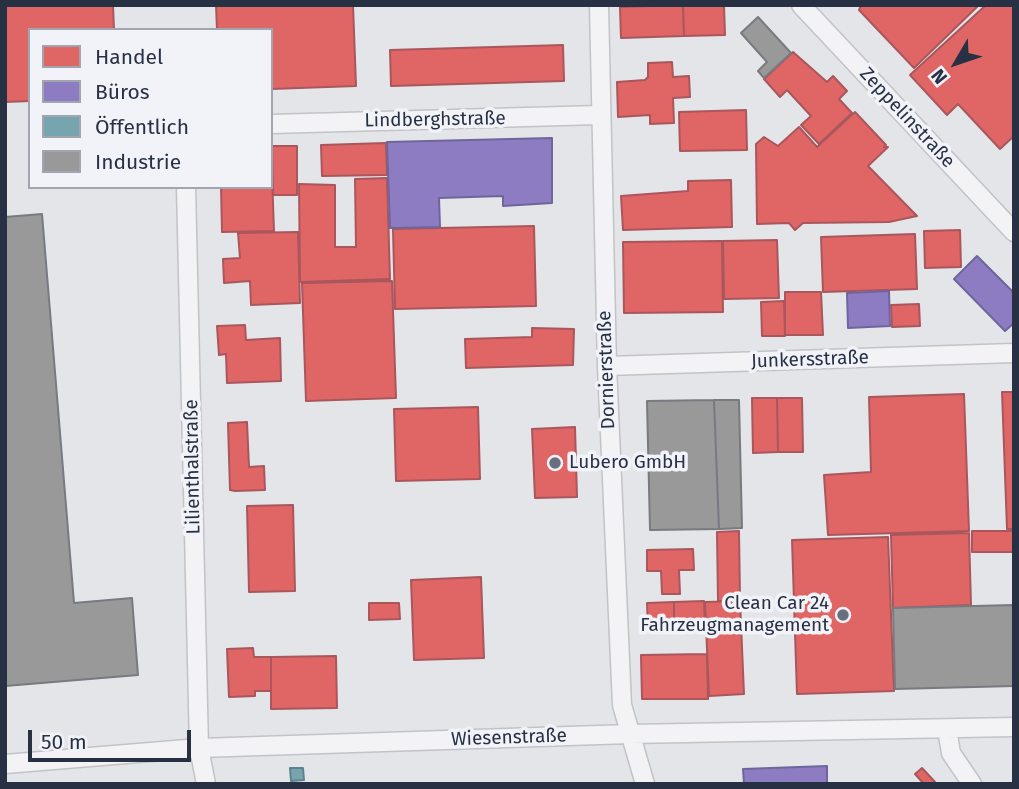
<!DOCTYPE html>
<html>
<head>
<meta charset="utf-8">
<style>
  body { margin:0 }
  #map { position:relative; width:1019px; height:789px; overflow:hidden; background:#e3e5e9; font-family:"Fira Sans",sans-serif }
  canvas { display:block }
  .frame { position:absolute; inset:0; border:7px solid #283044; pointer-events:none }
  .legend { position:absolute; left:28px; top:28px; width:245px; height:161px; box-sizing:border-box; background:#f1f3f8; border:2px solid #a1a5b0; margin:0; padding:9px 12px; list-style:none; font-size:21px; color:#283044 }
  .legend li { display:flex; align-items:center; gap:14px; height:35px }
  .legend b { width:35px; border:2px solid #a1a5b0 }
  .north { position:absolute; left:921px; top:28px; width:70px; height:70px; -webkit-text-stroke:5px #f1f3f8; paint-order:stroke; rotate:231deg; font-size:19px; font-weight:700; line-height:28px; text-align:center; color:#283044 }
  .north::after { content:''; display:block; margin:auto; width:24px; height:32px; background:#283044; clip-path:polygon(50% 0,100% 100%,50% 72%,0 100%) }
  .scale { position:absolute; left:28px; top:730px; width:163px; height:32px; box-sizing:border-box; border:4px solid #283044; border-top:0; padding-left:9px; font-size:21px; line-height:24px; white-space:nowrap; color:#283044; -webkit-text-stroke:5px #f1f3f8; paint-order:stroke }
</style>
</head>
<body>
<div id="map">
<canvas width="1019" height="789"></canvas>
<div class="frame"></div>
<ul class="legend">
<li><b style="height:19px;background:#e06666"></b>Handel</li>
<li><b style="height:19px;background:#8e7cc3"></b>Büros</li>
<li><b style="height:19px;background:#76a5af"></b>Öffentlich</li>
<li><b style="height:19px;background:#999"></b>Industrie</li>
</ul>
<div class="north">N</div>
<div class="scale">50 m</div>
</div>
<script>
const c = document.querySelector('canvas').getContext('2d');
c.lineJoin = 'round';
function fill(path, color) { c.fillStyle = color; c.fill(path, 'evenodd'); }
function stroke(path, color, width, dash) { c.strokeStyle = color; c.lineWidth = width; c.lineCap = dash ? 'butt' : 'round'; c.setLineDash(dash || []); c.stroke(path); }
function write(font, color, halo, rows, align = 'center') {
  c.font = font + ' "Fira Sans",sans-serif'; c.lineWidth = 7; c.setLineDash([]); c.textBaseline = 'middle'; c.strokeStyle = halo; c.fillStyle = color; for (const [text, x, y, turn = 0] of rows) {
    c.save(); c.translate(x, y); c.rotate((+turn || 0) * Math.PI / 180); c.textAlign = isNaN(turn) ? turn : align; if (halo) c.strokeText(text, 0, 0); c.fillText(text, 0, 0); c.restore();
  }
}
const shops = new Path2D(`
  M5 5H113L114 30H30V101L5 102Z
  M216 5H353L356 86 271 89V30H217Z
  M683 5 684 36 621 38 620 7Z
  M683 5H724L725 35 684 36Z
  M861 5H979L914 68 859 10Z
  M986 5H1014V136L1000 149 958 104 947 115 910 75Z
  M563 45 564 81 391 86 390 50Z
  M793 52 827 82 833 76 847 91 839 99 852 113 819 144 801 125 811 116 787 90 780 97 764 79Z
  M672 62 673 77 689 76 690 97 673 98 674 123 650 124V115L618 117 617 82 645 80 648 77V63Z
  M746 110 747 150 680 151 679 112Z
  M855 112 886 145 884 147H888L868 166 917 216 889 222 803 223 795 230 789 223 757 224 756 144 764 137 778 146 799 127 817 147Z
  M386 143 387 175 322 176 321 145Z
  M272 146H297V195H273Z
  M271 147 274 231 222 232 221 187H271Z
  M387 178 390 279 300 282 299 184 335 185V247H356L355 179Z
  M731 180 732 227 623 230 621 196 688 191V181Z
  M534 226 536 306 395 309 393 229Z
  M960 230 961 267 925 268 924 231Z
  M298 232 300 303 251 305 250 281 224 283 223 259 240 258 238 233Z
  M915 234 917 289 823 292 821 237Z
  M777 240 779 298 724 299 723 241Z
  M722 241 723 312 624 313 623 242Z
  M392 281 396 398 306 401 302 283Z
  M785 292H821L823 335H785Z
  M784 301 785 336H762L761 302Z
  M919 304 920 326 892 327 891 305Z
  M245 325 246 340 280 338 281 381 227 383 226 354 219 355 217 326Z
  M532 328 574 329 573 365 466 368 465 339 532 337Z
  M1002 392H1014V529H1007Z
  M964 394 969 531 828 535 824 475 871 472 869 397Z
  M752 398H777L778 452 753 453Z
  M777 398H802L803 452H778Z
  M478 407 480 479 396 481 394 409Z
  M247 422 249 467 264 466 265 490 235 491 230 490 228 423Z
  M575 427 577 497 535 498 532 429Z
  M293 505 295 591 249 592 247 506Z
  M739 531 740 600 718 601 717 532Z
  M972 531H1014L1013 552H972Z
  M969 533 971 605 893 608 891 535Z
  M888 537 894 691 797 694 792 540Z
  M693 549 694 570H679L680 594H662L661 571H647V550Z
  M481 577 484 658 414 660 411 580Z
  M704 601 705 629 674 630V602Z
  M740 601 744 694 709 696 705 602Z
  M674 602V630H648L647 603Z
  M369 603H399L400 619 369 620Z
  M253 648 254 657H271V691H255V696L229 697 227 649Z
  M707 654 708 699H642L641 655Z
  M336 656 337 708 271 709V657Z
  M922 768 935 782 933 784H924L915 774Z`);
const offices = new Path2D(`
  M552 138V203L503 206V196L439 198 440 227 390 228 387 142Z
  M977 256 1014 293V323L1005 331 954 279Z
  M889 291 890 326 848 328 847 293Z
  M827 766V784H744L743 769Z`);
const public = new Path2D(`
  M290 768H303L304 780 291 781Z`);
const industry = new Path2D(`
  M758 17 791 53 764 78 758 71 767 62 741 33Z
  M42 214 74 603 132 598 138 675 5 686V217Z
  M714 400H739L742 528 719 529Z
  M714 400 719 529 650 530 647 401Z
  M1014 605V686L895 689 893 608Z`);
const minor = new Path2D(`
  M599 5 607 366 622 705 645 784
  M801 5 1014 232
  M271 124 599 115
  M186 187 199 748 206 784
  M607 366 1014 353
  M947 729 951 753 972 784
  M5 764 199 748 630 734 1014 727`);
const markers = [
  [555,463,7,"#696f7e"],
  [843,615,7,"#696f7e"]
];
const streetNames = [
  ["Zeppelinstraße",907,118,47],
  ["Lindberghstraße",435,120,-1],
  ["Junkersstraße",810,360,-2],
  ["Dornierstraße",607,370,-92],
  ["Lilienthalstraße",193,467,-91],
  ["Wiesenstraße",509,738,-2]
];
const poiNames = [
  ["Lubero GmbH",569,463],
  ["Clean Car 24",829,604,"right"],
  ["Fahrzeugmanagement",829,626,"right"]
];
fill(shops, '#e06666');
stroke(shops, '#a9565c', 2);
fill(offices, '#8e7cc3');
stroke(offices, '#6f659d', 2);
fill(public, '#76a5af');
stroke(public, '#5f828f', 2);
fill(industry, '#999');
stroke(industry, '#777a80', 2);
stroke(minor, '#c1c3c7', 21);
stroke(minor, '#f3f3f5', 18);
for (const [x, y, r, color] of markers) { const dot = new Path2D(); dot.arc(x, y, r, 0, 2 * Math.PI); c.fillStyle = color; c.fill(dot); stroke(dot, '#f1f3f8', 2.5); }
write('19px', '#283044', '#f1f3f8', streetNames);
write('19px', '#283044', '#f1f3f8', poiNames, 'left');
</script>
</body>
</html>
